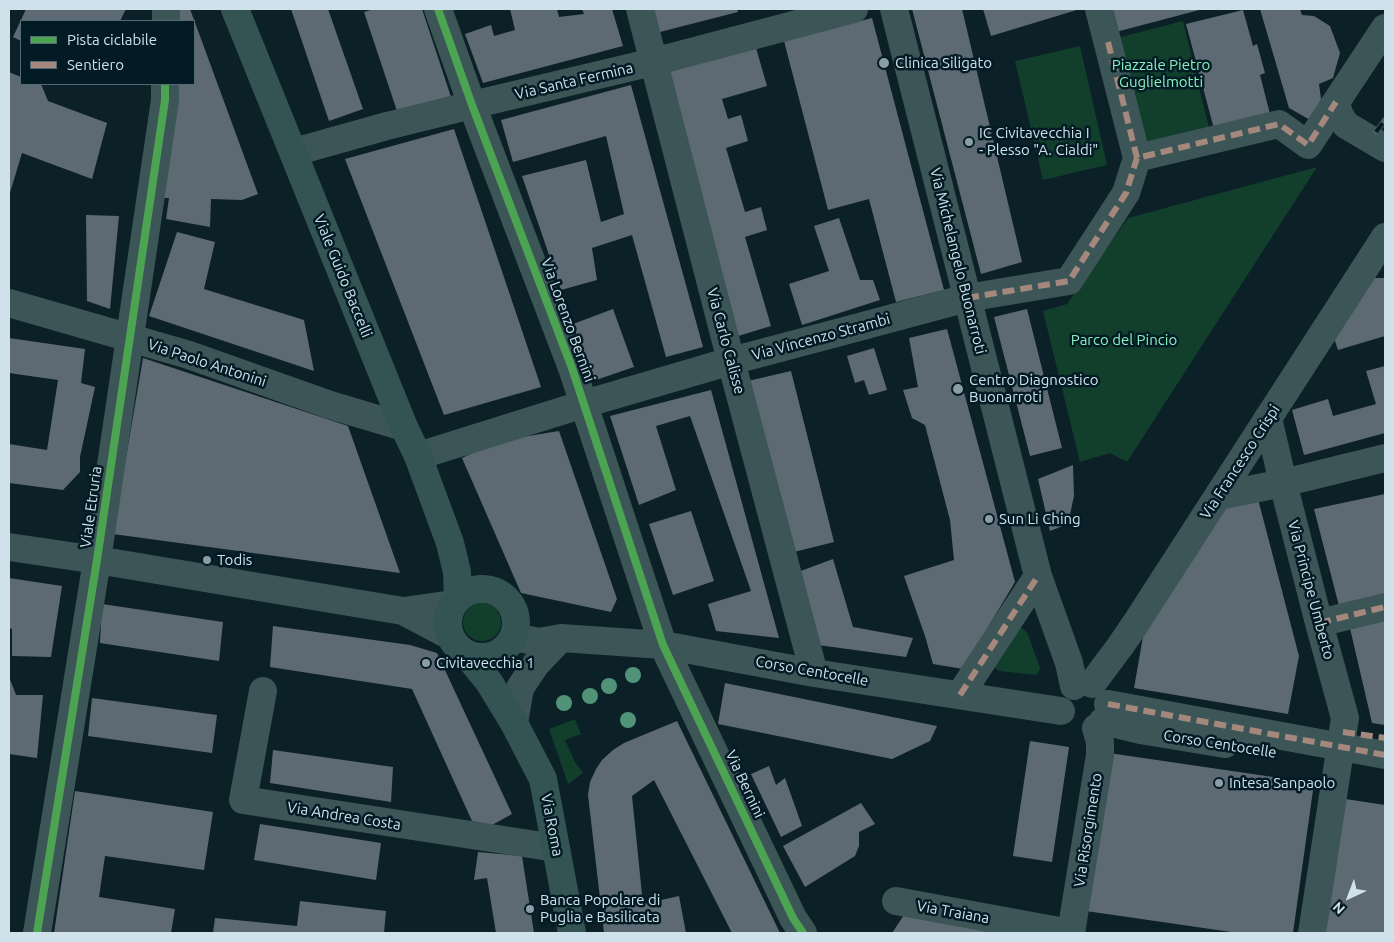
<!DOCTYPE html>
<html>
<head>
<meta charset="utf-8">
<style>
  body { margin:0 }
  #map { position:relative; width:1394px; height:942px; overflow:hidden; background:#0c2027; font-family:Ubuntu,sans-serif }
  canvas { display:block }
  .frame { position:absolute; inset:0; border:10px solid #cfe1ea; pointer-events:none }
  .legend { position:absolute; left:20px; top:20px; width:175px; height:65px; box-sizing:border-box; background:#021b24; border:1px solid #546a73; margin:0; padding:6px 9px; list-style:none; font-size:15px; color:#cfe1ea }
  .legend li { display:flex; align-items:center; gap:10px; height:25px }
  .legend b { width:25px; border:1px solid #546a73 }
  .north { position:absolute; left:1324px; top:872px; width:50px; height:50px; -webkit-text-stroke:4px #021b24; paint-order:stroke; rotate:223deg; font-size:14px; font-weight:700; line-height:20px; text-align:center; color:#cfe1ea }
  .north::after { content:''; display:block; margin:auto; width:18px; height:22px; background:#cfe1ea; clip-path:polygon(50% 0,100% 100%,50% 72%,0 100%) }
</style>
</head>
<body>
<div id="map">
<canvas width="1394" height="942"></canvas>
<div class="frame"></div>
<ul class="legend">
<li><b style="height:6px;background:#4ca352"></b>Pista ciclabile</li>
<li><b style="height:6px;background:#a5887d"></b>Sentiero</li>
</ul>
<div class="north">N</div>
</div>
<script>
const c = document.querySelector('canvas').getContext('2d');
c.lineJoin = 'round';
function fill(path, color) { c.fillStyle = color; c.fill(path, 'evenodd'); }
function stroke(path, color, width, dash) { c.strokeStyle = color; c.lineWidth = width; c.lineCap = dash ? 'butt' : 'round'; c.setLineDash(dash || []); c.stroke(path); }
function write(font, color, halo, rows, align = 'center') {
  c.font = font + ' Ubuntu,sans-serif'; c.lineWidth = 5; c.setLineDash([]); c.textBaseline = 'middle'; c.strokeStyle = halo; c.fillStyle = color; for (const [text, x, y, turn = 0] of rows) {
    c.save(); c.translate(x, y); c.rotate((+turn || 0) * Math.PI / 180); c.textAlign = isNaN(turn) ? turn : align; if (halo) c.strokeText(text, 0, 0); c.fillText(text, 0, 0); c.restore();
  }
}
const green = new Path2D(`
  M1183 21 1209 128 1144 146 1117 38Z
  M1080 46 1107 165 1043 180 1015 61Z
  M1317 167 1127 462 1110 453 1080 462 1043 311 1067 304 1128 218Z
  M463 622a19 19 0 1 1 38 0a19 19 0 1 1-38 0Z
  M1018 628H1022L1027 632 1039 665 1040 669 1036 675 999 671 994 667Z
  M575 719 581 734 565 740 575 762 583 773 568 784 549 729Z`);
const building = new Path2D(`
  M26 9H126L120 21H21V41L13 37Z
  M175 9H190L258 194 242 200 211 199 210 227 166 219 169 198H162L173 84H194V21H175Z
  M291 9H328L363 109 329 121Z
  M374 9H422L451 97 398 114 364 12Z
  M510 9H557L559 17 584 14 582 9H612L623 46 483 83 465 34 491 25 494 36 515 30Z
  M650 9H737L738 12 656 33Z
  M912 9H962L1022 262 981 274Z
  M983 9H1080L991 36Z
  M1110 9H1203L1116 32Z
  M1260 9H1300L1302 15 1314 16 1330 26 1340 53 1333 78 1319 84 1321 99 1312 121 1289 108Z
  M1243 10 1253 46 1257 44 1265 73 1260 75 1270 114 1214 129 1186 24Z
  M872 18 944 290 896 302 869 199 828 210 784 41Z
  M754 41 767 86 722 99 728 119 741 115 748 141 726 148 745 212 761 207 767 230 745 237 771 326 735 337 657 69Z
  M9 72 21 77V84H41L48 101 107 123 92 179 22 153 9 196Z
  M631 85 703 347 666 357 632 235 592 248 597 280 561 290 522 176 586 160 601 222 624 214 606 136 513 162 501 120Z
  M454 129 541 387 444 415 345 159Z
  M86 215 119 216 110 309 87 301Z
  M839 218 860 280H873L880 300 802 325 789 284 829 271 814 226Z
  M177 232 215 242 204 289 304 320 314 371 149 316Z
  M1371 278H1385V336L1338 350 1334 338Z
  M613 309 634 367 593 381 573 324Z
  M1027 309 1062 448 1030 456 994 317Z
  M947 329 1015 582 963 669 933 664 925 636 904 576 954 560 950 520 925 425 912 418 903 390 918 387 909 338Z
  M9 338 85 349 81 383 95 387 80 457V472L63 490 9 483V444L47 450 58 380 9 373Z
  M874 348 887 390 869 395 864 380 855 383 847 356Z
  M143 358 348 426 400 573 113 534Z
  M1385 366V433L1304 455 1292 410 1328 399 1333 416 1376 404 1366 371Z
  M791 371 834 542 790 553 748 381Z
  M711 390 779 638 716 631 708 604 751 591 690 416 656 426 676 490 639 505 610 416Z
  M559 431 617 599 611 612 521 593 462 458 498 441Z
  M1073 465 1074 496 1068 524 1050 531 1038 479Z
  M1385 494V596L1339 606 1314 509Z
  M1258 499 1299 656 1288 714 1134 688 1144 631 1219 509Z
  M691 511 714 581 673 595 649 524Z
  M833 559 853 627 913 638 906 657 818 645 798 572Z
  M9 578 62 586 51 657 12 656V629L9 628Z
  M102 604 223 622 219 661 100 643Z
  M1385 616V725L1372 723 1349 624Z
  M273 626 410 645 437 653 512 814 492 825 472 821 412 689 270 667Z
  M9 677 16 695H43L37 758 9 754Z
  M725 683 937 726 930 741 892 759 718 724Z
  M92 698 217 715 212 753 88 736Z
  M677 721 780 933H732L654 780 632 796 643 904 679 896 686 933H604L588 795 590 782 596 769 602 760 613 750 624 743Z
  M1030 741 1069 747 1052 862 1013 856Z
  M273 750 393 767 391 802 270 783Z
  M1109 753 1314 783 1293 933H1238L1086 911Z
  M769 766 776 785 785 778 802 826 781 837 751 774Z
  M75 791 213 812 204 870 105 856 99 897 175 909 171 933H54Z
  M1339 798 1385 805V933H1325Z
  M861 803 875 824 859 832V846L855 856 805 887 783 846Z
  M260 824 381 843 376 880 254 860Z
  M478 852 522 856 534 933H496L487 878 474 880Z
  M300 901 386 911 384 933H213L215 918 297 926Z
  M908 909 1025 933H892Z`);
const minor = new Path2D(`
  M438 9 472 105 572 368 663 645 793 918 803 933
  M640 9 731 361 814 673
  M894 9 1038 576 1069 663 1074 686
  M1099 9 1137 158 1279 124 1308 145 1336 102
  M166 21V9
  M1385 28 1336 102 1339 114 1346 125 1385 148
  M294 152 387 126 472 105 653 62 854 9
  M9 303 189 355 330 405 404 427
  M1268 418 1283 483 1319 623 1345 718 1312 933
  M418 456 584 404 731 361 848 330 967 298 1069 281 1126 193 1137 158
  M1219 496 1283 483 1385 458
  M9 547 97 560 403 611 453 604
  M403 611 450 636
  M1319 623 1385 607
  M514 637 539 642 561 638 663 645 814 673 1061 711
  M1092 684 1121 645 1134 626 1385 237
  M263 691 243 800 556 848
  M960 695 1038 576
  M1108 704 1385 755
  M1103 721 1140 730 1225 744
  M514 723 520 688 536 664 561 638
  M896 901 1070 933
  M37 933 97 560 165 100V84
  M1071 933 1100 755V742L1096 728`);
const major = new Path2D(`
  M235 9 404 427 418 456 450 543 457 572 458 599
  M448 623a34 34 0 1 1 68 0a34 34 0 1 1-68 0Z
  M467 655 489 682 514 723 543 779 572 933`);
const rail = new Path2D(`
  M1376 132 1385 120`);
const quiet = new Path2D(`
  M1108 42 1137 158 1279 124 1308 145 1336 102
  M967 298 1069 281 1126 193 1137 158
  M1319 623 1385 607
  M960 695 1038 576
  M1108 704 1385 755
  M1343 732 1385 738`);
const cycleway = new Path2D(`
  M438 9 472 105 572 368 663 645 793 918 803 933
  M37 933 97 560 165 100V84`);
const trees = [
  [633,675],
  [609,686],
  [590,696],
  [564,703],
  [628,720]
];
const markers = [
  [884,63,6,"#8b9da6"],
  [969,142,5,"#8b9da6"],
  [958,389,6,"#8b9da6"],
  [989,519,5,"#8b9da6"],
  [207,560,5,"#8b9da6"],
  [426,663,5,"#8b9da6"],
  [1219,783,5,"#8b9da6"],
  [530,909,5,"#8b9da6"]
];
const poiNames = [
  ["Clinica Siligato",895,63],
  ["IC Civitavecchia I",979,133],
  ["- Plesso \"A. Cialdi\"",979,150],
  ["Centro Diagnostico",969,380],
  ["Buonarroti",969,397],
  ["Sun Li Ching",999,519],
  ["Todis",217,560],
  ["Civitavecchia 1",436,663],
  ["Intesa Sanpaolo",1229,783],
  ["Banca Popolare di",540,900],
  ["Puglia e Basilicata",540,917]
];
const parkNames = [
  ["Piazzale Pietro",1161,65],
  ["Guglielmotti",1161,82],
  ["Parco del Pincio",1124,340]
];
const streetNames = [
  ["Via Santa Fermina",574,81,-13],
  ["Via Michelangelo Buonarroti",958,261,76],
  ["Viale Guido Baccelli",343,276,68],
  ["Via Lorenzo Bernini",568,320,70],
  ["Via Vincenzo Strambi",821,337,-15],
  ["Via Carlo Calisse",726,341,75],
  ["Via Paolo Antonini",207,363,18],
  ["Via Francesco Crispi",1240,462,-57],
  ["Viale Etruria",91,507,-82],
  ["Via Principe Umberto",1311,590,75],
  ["Corso Centocelle",812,671,10],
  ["Corso Centocelle",1220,744,9],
  ["Via Bernini",745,784,65],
  ["Via Andrea Costa",344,816,9],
  ["Via Roma",552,825,79],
  ["Via Risorgimento",1088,830,-81],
  ["Via Traiana",953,912,10]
];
fill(green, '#123e2c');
fill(building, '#5e6a73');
stroke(minor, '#3c5556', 28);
stroke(major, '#345454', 28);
stroke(rail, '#4e6162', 5.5);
stroke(rail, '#021b24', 4, [11]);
stroke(quiet, '#a5887d', 6, [12, 6]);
stroke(cycleway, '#4ca352', 8);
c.fillStyle = '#519378';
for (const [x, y] of trees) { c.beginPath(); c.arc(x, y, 8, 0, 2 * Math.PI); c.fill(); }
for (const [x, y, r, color] of markers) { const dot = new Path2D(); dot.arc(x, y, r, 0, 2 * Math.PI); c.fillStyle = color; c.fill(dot); stroke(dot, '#021b24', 2); }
write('15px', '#cfe1ea', '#021b24', poiNames, 'left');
write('15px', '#89f1bb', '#021b24', parkNames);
write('15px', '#cfe1ea', '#021b24', streetNames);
</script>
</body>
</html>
